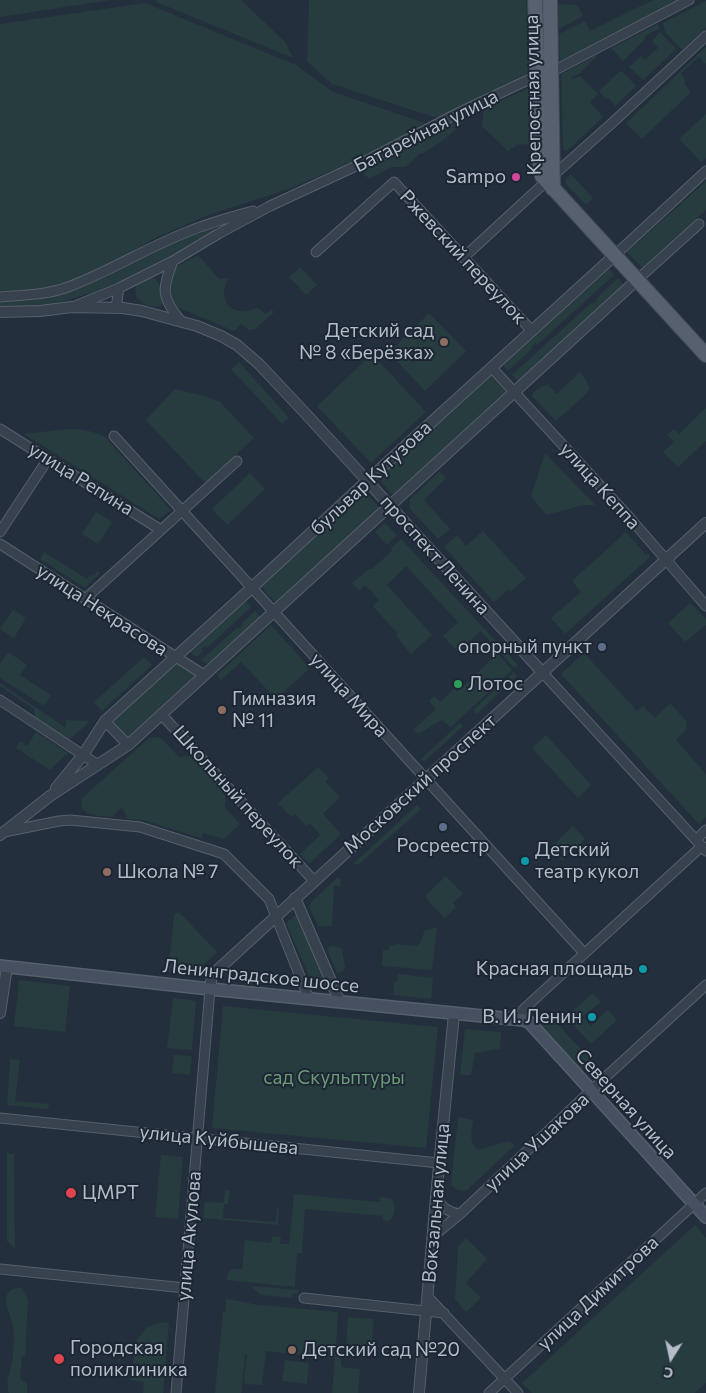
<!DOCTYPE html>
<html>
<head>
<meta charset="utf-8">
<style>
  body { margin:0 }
  #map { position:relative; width:706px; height:1393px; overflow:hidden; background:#242f3e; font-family:Commissioner,sans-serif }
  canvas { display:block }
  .north { position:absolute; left:646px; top:1333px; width:50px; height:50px; -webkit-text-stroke:4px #1d2633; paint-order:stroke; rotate:190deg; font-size:14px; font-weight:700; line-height:20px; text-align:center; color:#b4bcc9 }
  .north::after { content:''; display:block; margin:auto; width:18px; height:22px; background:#b4bcc9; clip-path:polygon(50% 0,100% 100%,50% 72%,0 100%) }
</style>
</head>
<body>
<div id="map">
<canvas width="706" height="1393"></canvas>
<div class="north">С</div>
</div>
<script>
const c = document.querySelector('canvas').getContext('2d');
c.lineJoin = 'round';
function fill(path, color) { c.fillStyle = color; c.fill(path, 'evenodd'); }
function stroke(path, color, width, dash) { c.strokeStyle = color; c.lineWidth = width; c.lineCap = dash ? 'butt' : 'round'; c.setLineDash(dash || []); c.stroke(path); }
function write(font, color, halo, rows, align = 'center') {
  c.font = font + ' Commissioner,sans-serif'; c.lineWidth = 4; c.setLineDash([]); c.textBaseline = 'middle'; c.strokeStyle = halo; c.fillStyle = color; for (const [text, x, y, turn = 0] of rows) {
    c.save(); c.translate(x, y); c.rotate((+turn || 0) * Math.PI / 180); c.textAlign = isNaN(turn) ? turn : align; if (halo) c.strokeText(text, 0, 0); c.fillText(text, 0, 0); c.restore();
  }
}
const green = new Path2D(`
  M0 0H111L0 17Z
  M158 0H241L285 42 293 58 154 1Z
  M309 0H526L529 74 439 117H434L332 84 307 61Z
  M653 0H680L560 63 559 34 585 21 590 31Z
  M706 1V28L682 50 665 32 663 23Z
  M145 3 296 65 333 92 425 123 368 155 289 189 211 214 153 239 129 254 98 270 64 283 35 290 0 291V24Z
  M558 4 577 5 583 16 559 29Z
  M658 24 660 28 645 36V39L623 61 611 48Z
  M660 32 676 49 643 80 629 67 641 56 645 60 658 48 652 41Z
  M706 47V64L699 57 681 73 685 80 684 84 691 92 642 139 626 123Z
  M597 55H598L579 74 571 77 572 79 580 76 598 94 590 102 603 117 567 151 563 149 561 74Z
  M619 72H623L636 86 615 106 608 97 606 99 599 91Z
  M529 88V144L517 145 508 151 482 126 484 108Z
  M706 114V158L701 162 679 139Z
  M460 119 464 122 446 138 424 153 419 154 406 167H391L369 179 363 173 377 162Z
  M571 174 593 198 586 205 566 184V179Z
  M706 181V210L642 268 627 252Z
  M213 227 215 229 214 231 194 244 123 280 94 292 57 303 0 308V302C36 299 64 295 98 280 137 264 172 239 213 227Z
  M198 255 219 279 229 278C215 300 233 319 256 308L261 310 265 314 272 310 274 312 255 329 249 330 241 324 234 331 179 308C166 292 168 284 175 266L176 267Z
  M300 267 317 285 306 295 289 277Z
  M609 269 614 275 537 345 535 343 531 347 532 349 508 371 503 365Z
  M149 277C162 278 161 292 163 303L161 306C148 310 128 297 138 283 141 280 146 278 149 277Z
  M618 278 624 285 518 382 512 375 591 303 593 304 597 301 596 299Z
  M429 313 466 351 425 391 389 353Z
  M372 354 426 412 371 463 317 406Z
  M239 362 289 418 282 424 231 369Z
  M580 372 585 379 590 388 585 395 556 421 532 396C534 389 541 387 548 385L557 394Z
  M491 376 506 392 393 496 378 478Z
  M175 389 204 396 220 402 254 438 205 483 146 420Z
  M706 408V441L678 467 663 452 674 442 667 435 674 429 679 434Z
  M68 429C82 429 93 431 105 437L171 510 159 519 24 434Z
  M545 453 595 505H583L546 515 531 496Z
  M440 471 446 478 424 500 450 529 438 539 410 509V499Z
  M250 473 265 489 227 525 212 509Z
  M364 491 381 509 276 603 261 587Z
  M96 512 112 522 98 544 82 534Z
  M385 523 397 535 388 544H386L375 532Z
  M483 531 526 578 510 592 508 590 494 602 444 547 457 535 466 546Z
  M626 532 646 555 648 553 650 557 565 634 551 618 581 592 572 581Z
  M401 539 518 665 514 668 481 631 458 652 443 636 458 622 406 566 387 585 432 635 411 654 396 636 398 634 373 606 379 600 373 594V591H371L365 585 359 591 352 583 369 569H372L392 551 391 548Z
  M44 552 87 579 91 575 94 576 97 571 100 573 85 588 40 559Z
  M246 601 251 607 207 648 205 646 201 649 203 651 197 657 189 652Z
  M690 603 706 619V625L685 642 668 623Z
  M13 610 26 618 14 638 0 629Z
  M255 611 261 617 209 665 201 660 238 627 240 628 243 625 242 623Z
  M271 625 310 668 276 699 241 662 221 680 217 675Z
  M8 652 27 665 20 675 51 695 44 706 0 678V664Z
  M497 653 512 670 451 727 442 720 418 734 413 730 436 709 429 701 434 696 440 702 454 689 457 692 492 659 491 658Z
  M584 653 637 711 643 706 655 718 670 703 687 722 685 731 676 740 706 774V817L699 824 561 674Z
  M144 657 152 665 102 711 94 702Z
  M177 662 196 675 127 737 112 721Z
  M514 672 517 676 477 714 473 710Z
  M0 683 66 728V720L86 721 89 722 68 741 35 719 34 709 0 686Z
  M460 723 463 726 424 762 421 759Z
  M36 732 68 753 50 770 16 748 20 741 27 746Z
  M546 735 591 785 578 798 532 748Z
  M156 737 161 738 179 757 189 756C197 762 219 783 223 792 226 797 225 802 225 808L240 824 224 839 203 833 201 838 143 820 128 819 123 809 120 808 113 817C100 816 77 817 82 798L149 738Z
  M318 767 329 778 326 782 340 797 323 814 341 834 309 864 300 854 320 835 310 823 306 826 295 814 291 817 278 803Z
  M417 805 421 809 359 864H353Z
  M573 826 585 839 562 861 550 848Z
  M446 876 463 894 453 903 456 907 445 918 428 901 426 895Z
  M337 878H340L341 886H334L332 926H318L309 907 312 901Z
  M179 912 217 952 193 975 168 972 174 914Z
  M297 914 329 989 314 987 286 923Z
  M437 927 432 970 382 966 383 950H388L390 946 397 944 416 946 420 943 425 930Z
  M331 946 337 947 342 949 345 967 343 971 337 973 327 949Z
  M398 974 433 978 431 999 393 995 394 982H397Z
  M19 980 70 986 65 1032 14 1026Z
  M593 993 601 1002 582 1017 591 1026 608 1010 617 1020 591 1044 566 1017Z
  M173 998 196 1001 192 1050 167 1048Z
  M223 1006 438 1027 426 1148 212 1128Z
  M550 1016 591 1060 581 1069 541 1025Z
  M465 1029 501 1032 500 1049 475 1053 471 1075H460Z
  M174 1055 192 1056 190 1075 172 1073Z
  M10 1059 20 1060 15 1101 49 1104 48 1109 7 1105Z
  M458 1117 473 1120C472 1131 468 1143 479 1150L497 1144 510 1141 515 1145 467 1190C460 1192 455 1190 451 1184Z
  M7 1153 14 1154 15 1249 7 1241Z
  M161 1155 183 1157 178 1219 155 1217Z
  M225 1190H230L228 1204H224L223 1218 276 1222 277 1208H279L278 1225 203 1218 205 1202 224 1203Z
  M294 1194 379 1202 380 1197C383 1197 386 1197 389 1198 398 1201 395 1217 389 1221L383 1220V1216L305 1209 302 1253H297L295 1287 227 1280 228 1273 232 1269H242L245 1240 271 1243 272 1236 281 1237 280 1244H289Z
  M695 1225 706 1238V1383L695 1393H532L522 1383Z
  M466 1238 487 1259 466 1283 481 1298 466 1312 455 1299 458 1247Z
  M250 1286 299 1290 298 1294 293 1293 292 1298 261 1295Z
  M22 1288 28 1300 25 1357 22 1356 20 1379 27 1384V1393H9C5 1378 10 1376 12 1362 13 1353 15 1336 13 1327 12 1317 2 1302 8 1293 11 1288 17 1288 22 1288Z
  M226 1299 250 1303V1304L338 1312 336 1346 341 1357V1367L360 1369 358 1393H332L335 1359 266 1351 262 1385 246 1384 244 1382 247 1355H245L241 1393H215L223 1312H225Z
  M348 1317 374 1319 371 1350 346 1348Z
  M161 1322 169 1323 163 1393H143L144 1382 130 1380 136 1341 146 1328Z
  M285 1360 309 1363 307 1384 282 1381Z`);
const minor = new Path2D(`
  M316 252 394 182 532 331
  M615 255 706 171
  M463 258 538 189 611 124 706 36
  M173 261C162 289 161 297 180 320
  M638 279 699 224
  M0 297C23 295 46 295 68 287 109 272 146 248 187 232 208 223 231 217 253 211
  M75 306 119 288 173 261 218 234 270 206 354 167 460 112 530 79 559 68 689 0
  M116 308 119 288
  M492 368 629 517 706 606
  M0 429 161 530
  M114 436 584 953
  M0 532 48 459
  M0 544 204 675
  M85 599 237 461
  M542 672 706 851
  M0 700 98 765
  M161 714 314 881
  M105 721 128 745
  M4 832 59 821 70 820 140 827 224 854 269 899 309 999
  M696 840 706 830
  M518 1020 523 1010 527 1006 702 846
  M0 1118 439 1163
  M436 1197C442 1207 447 1212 460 1214
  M432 1237 460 1214 598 1084 706 985
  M0 1269 185 1288
  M427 1296 518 1393
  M304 1298 444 1313
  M176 1393 210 989
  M489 1393 706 1193`);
const tertiary = new Path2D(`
  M0 312 40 311 72 307 123 308 142 311 197 326 221 336 237 345 259 364 306 414 542 672
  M56 788 83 755 105 721 245 594 367 481 615 255
  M0 835 50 796 128 745 638 279
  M295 898 340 1002
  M210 989 212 975 706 523
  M0 1013 7 967
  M419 1393 436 1197 454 1014`);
const secondary = new Path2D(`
  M0 966 210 989 523 1020 529 1022 706 1217`);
const primary = new Path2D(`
  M535 0 540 164 542 176 706 355
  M550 0 553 189`);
const markers = [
  [516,177,5,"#d1479c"],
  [444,342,5,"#8d6e63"],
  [602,647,5,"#5c6f8a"],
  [458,684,5,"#2e9e5b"],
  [222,710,5,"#8d6e63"],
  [443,827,5,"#5c6f8a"],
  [525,861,5,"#0f9aa8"],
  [107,872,5,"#8d6e63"],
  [643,969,5,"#0f9aa8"],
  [592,1017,5,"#0f9aa8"],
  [71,1193,6,"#e0444e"],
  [292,1350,5,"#8d6e63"],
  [59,1359,6,"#e0444e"]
];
const streetNames = [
  ["Крепостная улица",533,95,-91],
  ["Батарейная улица",426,131,-27],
  ["Ржевский переулок",463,257,47],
  ["бульвар Кутузова",371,478,-43],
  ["улица Репина",81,479,32],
  ["улица Кеппа",600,486,48],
  ["проспект Ленина",435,555,48],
  ["улица Некрасова",102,610,33],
  ["улица Мира",349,695,48],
  ["Московский проспект",420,784,-42],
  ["Школьный переулок",238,797,48],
  ["Ленинградское шоссе",261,976,6],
  ["Северная улица",626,1104,48],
  ["улица Куйбышева",219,1140,6],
  ["улица Ушакова",537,1142,-43],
  ["Вокзальная улица",436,1203,-85],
  ["улица Акулова",189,1236,-85],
  ["улица Димитрова",598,1293,-43]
];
const poiNames = [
  ["Sampo",506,177,"right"],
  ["Детский сад",434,331,"right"],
  ["№ 8 «Берёзка»",434,353,"right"],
  ["опорный пункт",592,647,"right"],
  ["Лотос",468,684],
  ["Гимназия",232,699],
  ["№ 11",232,721],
  ["Росреестр",443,846,"center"],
  ["Детский",535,850],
  ["театр кукол",535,872],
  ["Школа № 7",117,872],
  ["Красная площадь",633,969,"right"],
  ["В. И. Ленин",582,1017,"right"],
  ["ЦМРТ",82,1193],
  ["Городская",70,1348],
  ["поликлиника",70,1370],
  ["Детский сад №20",302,1350]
];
const parkNames = [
  ["сад Скульптуры",334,1078]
];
fill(green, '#263c3f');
stroke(minor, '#565f6c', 11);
stroke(tertiary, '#565f6c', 12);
stroke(secondary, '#565f6c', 14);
stroke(primary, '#414a57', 16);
stroke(minor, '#38414e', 9);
stroke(tertiary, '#38414e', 10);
stroke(secondary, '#465061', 11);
stroke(primary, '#56606e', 14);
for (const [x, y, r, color] of markers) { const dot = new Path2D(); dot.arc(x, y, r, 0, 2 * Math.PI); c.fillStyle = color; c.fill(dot); stroke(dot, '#1d2633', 2); }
write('19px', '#b4bcc9', '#1d2633', streetNames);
write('19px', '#b4bcc9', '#1d2633', poiNames, 'left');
write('19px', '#6b9a76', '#1d2633', parkNames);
</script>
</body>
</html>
